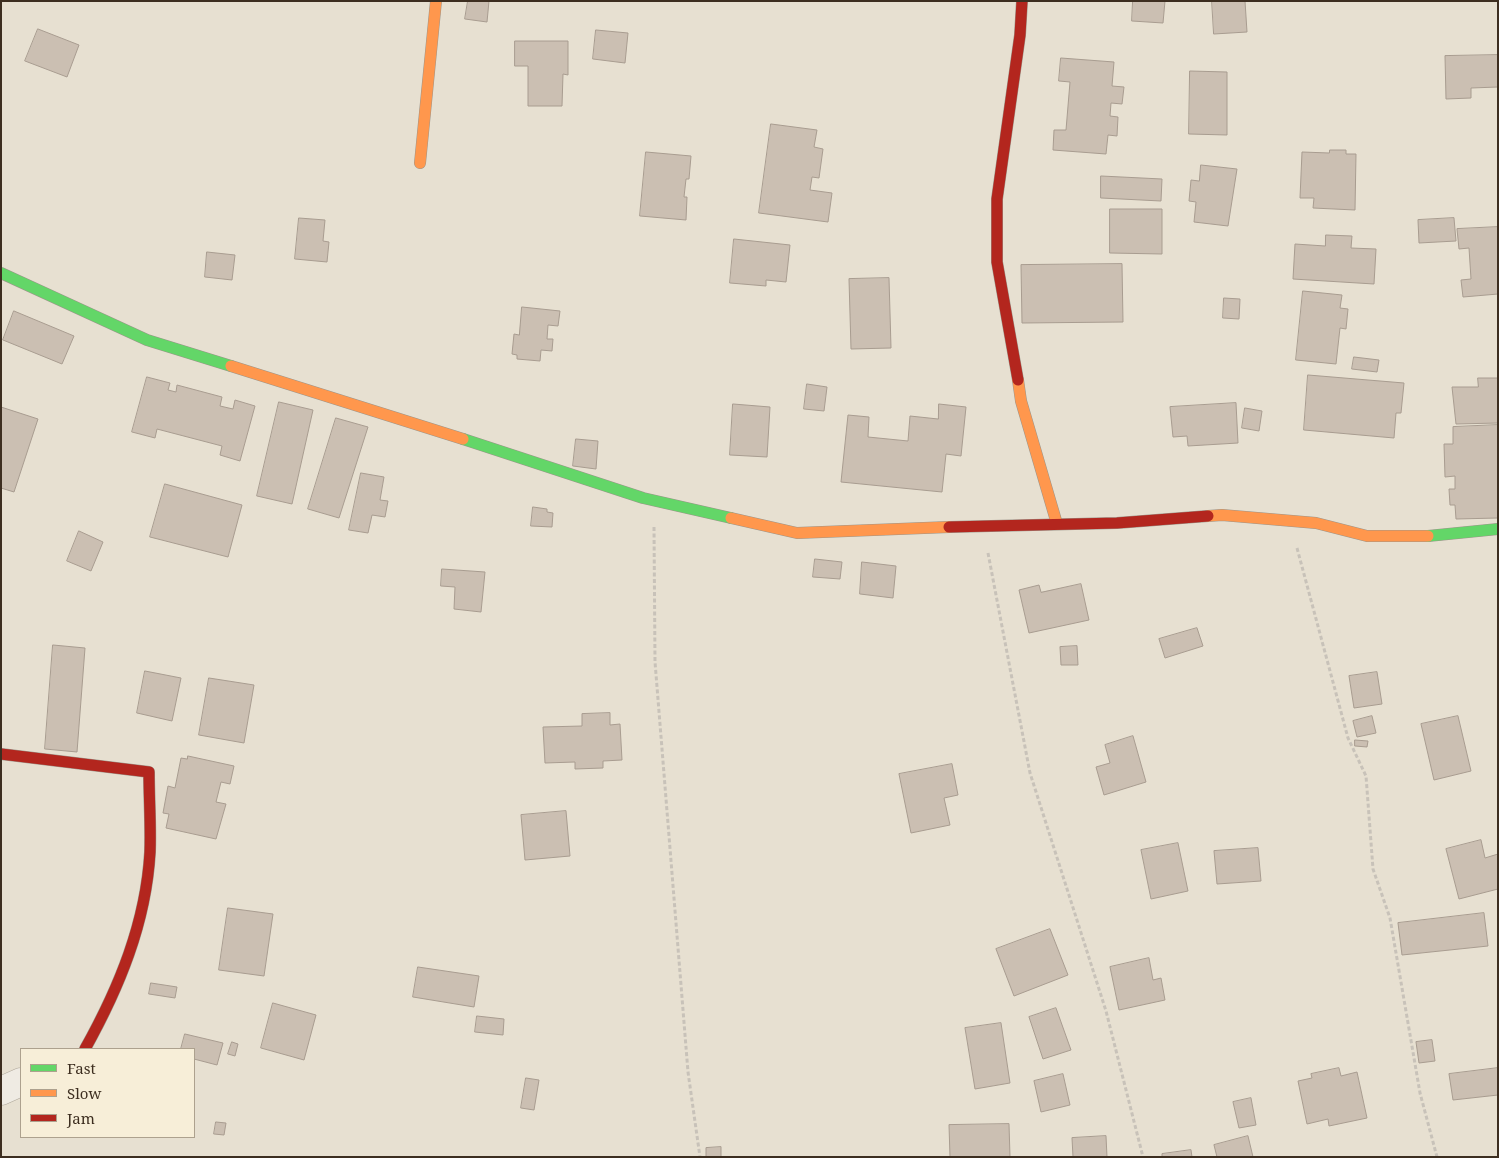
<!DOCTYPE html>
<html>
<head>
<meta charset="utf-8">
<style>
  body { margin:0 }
  #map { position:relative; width:1499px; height:1158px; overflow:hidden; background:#e7e0d1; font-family:"Noto Serif",serif }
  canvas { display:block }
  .frame { position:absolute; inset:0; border:2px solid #3d2e20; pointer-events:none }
  .legend { position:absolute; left:20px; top:1048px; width:175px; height:90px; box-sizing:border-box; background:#f7eed8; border:1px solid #ada18e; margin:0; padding:6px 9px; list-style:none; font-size:15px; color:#3d2e20 }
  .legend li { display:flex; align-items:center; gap:10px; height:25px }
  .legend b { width:25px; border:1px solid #ada18e }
</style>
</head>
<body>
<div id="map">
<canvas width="1499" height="1158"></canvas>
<div class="frame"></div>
<ul class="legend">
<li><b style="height:6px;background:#63d668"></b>Fast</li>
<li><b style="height:6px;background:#ff974d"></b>Slow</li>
<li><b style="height:6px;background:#b3261e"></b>Jam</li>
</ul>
</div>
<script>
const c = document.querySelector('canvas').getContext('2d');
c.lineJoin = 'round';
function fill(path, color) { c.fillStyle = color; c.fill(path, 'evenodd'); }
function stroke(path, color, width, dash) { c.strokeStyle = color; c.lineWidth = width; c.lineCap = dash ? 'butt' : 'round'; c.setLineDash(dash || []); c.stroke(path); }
const building = new Path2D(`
  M468 1H489L487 22 465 19Z
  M1133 1H1165L1163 23 1132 21Z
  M1212 1H1245L1247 32 1214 34Z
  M38 29 79 45 67 77 25 61Z
  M596 30 628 33 625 63 593 59Z
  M515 41H568V75L563 74 562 106H528V66H515Z
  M1498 55V87L1471 88V98L1446 99 1445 56Z
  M1061 58 1114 62 1112 86 1124 87 1122 104 1111 103 1110 116 1118 117 1117 136 1108 135 1106 154 1053 150 1054 130H1066L1070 82 1059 81Z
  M1190 71 1227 72V135L1189 134Z
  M771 124 817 130 814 147 823 149 819 178 812 177 810 190 832 193 828 222 759 213Z
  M1330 150H1346V154H1356L1355 210 1313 208 1314 198H1300L1302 152 1329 153Z
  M646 152 691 156 689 179H686L684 197H687L686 220 640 216Z
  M1201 165 1237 169 1228 226 1194 222 1196 202 1189 201 1191 180 1199 181Z
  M1101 176 1162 179 1161 201 1101 198Z
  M1110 209H1162V254L1110 253Z
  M299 218 325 220 323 241 329 242 327 262 295 259Z
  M1454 218 1456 241 1419 243 1418 220Z
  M1498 227V294L1463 297 1461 280 1471 279 1469 248 1459 249 1457 229Z
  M1326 235 1352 236 1351 248 1376 249 1374 284 1293 279 1295 244 1325 246Z
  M734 239 790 245 786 282 766 280V286L730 283Z
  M207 252 235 255 232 280 205 277Z
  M1122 264 1123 322 1022 323 1021 265Z
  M889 278 891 348 851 349 849 279Z
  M1303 291 1342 295 1340 308 1348 309 1346 329 1340 328 1336 364 1296 360Z
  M1224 298 1240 299 1239 319 1223 318Z
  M522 307 560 311 558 326 548 325 547 339H553L552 351 541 350 540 361 517 359V355L512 354 514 334 519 335Z
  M14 311 74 336 62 364 3 340Z
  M1354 357 1379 360 1377 372 1352 369Z
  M1308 375 1404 383 1401 413H1396L1394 438 1304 430Z
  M147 377 170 383 168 390 176 392 177 385 222 397 220 406 233 409 235 400 255 406 240 461 220 455 222 446 157 429 155 438 132 432Z
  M1478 378H1498V423L1456 424 1452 387H1478Z
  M807 384 827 387 824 411 804 409Z
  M279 402 313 410 292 504 257 496Z
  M1236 403 1238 443 1188 446 1187 436 1173 437 1170 407Z
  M733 404 770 407 767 457 730 455Z
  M939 404 966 407 961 456 946 454 942 492 841 482 848 415 869 417 868 437 908 441 910 416 938 419Z
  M1 407 38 419 14 492 1 488Z
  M1245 408 1262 411 1259 431 1242 428Z
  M336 418 368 427 339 518 308 509Z
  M1498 425V518L1456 519 1455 505H1450L1449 489H1455V476L1445 477 1444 444H1453V427Z
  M576 439 598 441 596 469 573 466Z
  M361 473 384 477 380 500 388 501 385 517 372 515 368 533 349 530Z
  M165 484 242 505 228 557 150 537Z
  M533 507 547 509V512L553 513 552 527 531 526Z
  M79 531 103 542 91 571 67 561Z
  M815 559 842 562 840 579 813 577Z
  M862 562 896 566 893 598 860 594Z
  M442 569 485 572 481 612 454 609 455 587 441 586Z
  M1081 584 1089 620 1029 633 1019 590 1039 585 1041 592Z
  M1197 628 1203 646 1165 658 1159 639Z
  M53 645 85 648 77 752 45 749Z
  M1077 646 1078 665H1061L1060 647Z
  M145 671 181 678 172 721 137 713Z
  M1377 672 1382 704 1354 708 1349 676Z
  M209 678 254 685 244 743 199 735Z
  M610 713V725L620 724 622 760 603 761V768L575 769V762L545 763 543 727 582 726V714Z
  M1372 716 1376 733 1357 737 1353 721Z
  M1458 716 1471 771 1434 780 1421 724Z
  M1133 736 1146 782 1104 795 1096 767 1110 763 1105 745Z
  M1355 740 1368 741 1367 747 1355 746Z
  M188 756 234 766 230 784 221 782 216 802 226 804 216 839 166 828 169 814 163 813 168 786 175 788 181 758 187 759Z
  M952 764 958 795 944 798 950 825 911 833 899 774Z
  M566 811 570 856 525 860 521 815Z
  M1481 840 1485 858 1498 854V889L1459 899 1446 849Z
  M1178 843 1188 891 1151 899 1141 850Z
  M1258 848 1261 881 1217 884 1214 851Z
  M228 908 273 914 264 976 219 970Z
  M1484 913 1488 946 1402 955 1398 923Z
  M1050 929 1068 975 1014 996 996 949Z
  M1149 958 1153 980 1161 978 1165 1000 1119 1010 1110 967Z
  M418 967 479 976 474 1007 413 997Z
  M151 983 177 987 175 998 149 994Z
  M273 1003 316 1015 304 1060 261 1048Z
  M1056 1008 1071 1050 1043 1059 1029 1017Z
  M477 1016 504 1019 503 1035 475 1032Z
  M1001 1023 1010 1083 975 1089 965 1028Z
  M185 1034 223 1043 217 1065 194 1059V1049H181Z
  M1432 1040 1435 1061 1419 1063 1416 1042Z
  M232 1042 238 1044 235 1056 228 1054Z
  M1339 1068 1341 1076 1357 1072 1367 1118 1329 1126 1328 1119 1307 1124 1298 1081 1312 1078 1311 1074Z
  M1498 1068V1095L1453 1100 1449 1074Z
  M1063 1074 1070 1105 1041 1112 1034 1081Z
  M526 1078 539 1080 534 1110 521 1108Z
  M1251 1098 1256 1125 1239 1128 1233 1102Z
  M216 1122 226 1123 224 1135 214 1134Z
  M1009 1124 1010 1157H950L949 1125Z
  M1106 1136 1107 1157H1073L1072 1138Z
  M1248 1136 1253 1157H1217L1214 1145Z
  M721 1147V1157H706V1148Z
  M1191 1150 1192 1157H1162V1154Z`);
const path = new Path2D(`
  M654 527 655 662 688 1072 700 1157
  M1297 548 1348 738 1366 776 1373 869 1390 918 1420 1093 1437 1157
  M988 553 1030 773 1106 1011 1143 1157`);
const street = new Path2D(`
  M1 1091 21 1082`);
const fast = new Path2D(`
  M1 273 147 340 231 366
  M463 439 643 498 731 518
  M1428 536 1498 529`);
const slow = new Path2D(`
  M420 163 436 1
  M231 366 463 439
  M1018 380 1021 401 1057 524
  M1208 516 1222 515 1316 523 1367 536H1428
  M731 518 797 533 949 527`);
const jam = new Path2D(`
  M1018 380 997 262V199L1020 35 1022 1
  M949 527 1117 523 1208 516
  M1 754 149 772C149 799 151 825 150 852 146 923 119 988 85 1049`);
fill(building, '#cbbfb2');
stroke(building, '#a89c90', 1);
stroke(street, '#ada599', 29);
stroke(fast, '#9c958a', 12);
stroke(slow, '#9c958a', 12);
stroke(jam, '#9c958a', 12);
stroke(path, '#c8c2b9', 3, [4, 2.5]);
stroke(street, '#efebe3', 28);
stroke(fast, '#63d668', 11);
stroke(slow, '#ff974d', 11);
stroke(jam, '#b3261e', 11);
</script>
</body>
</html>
